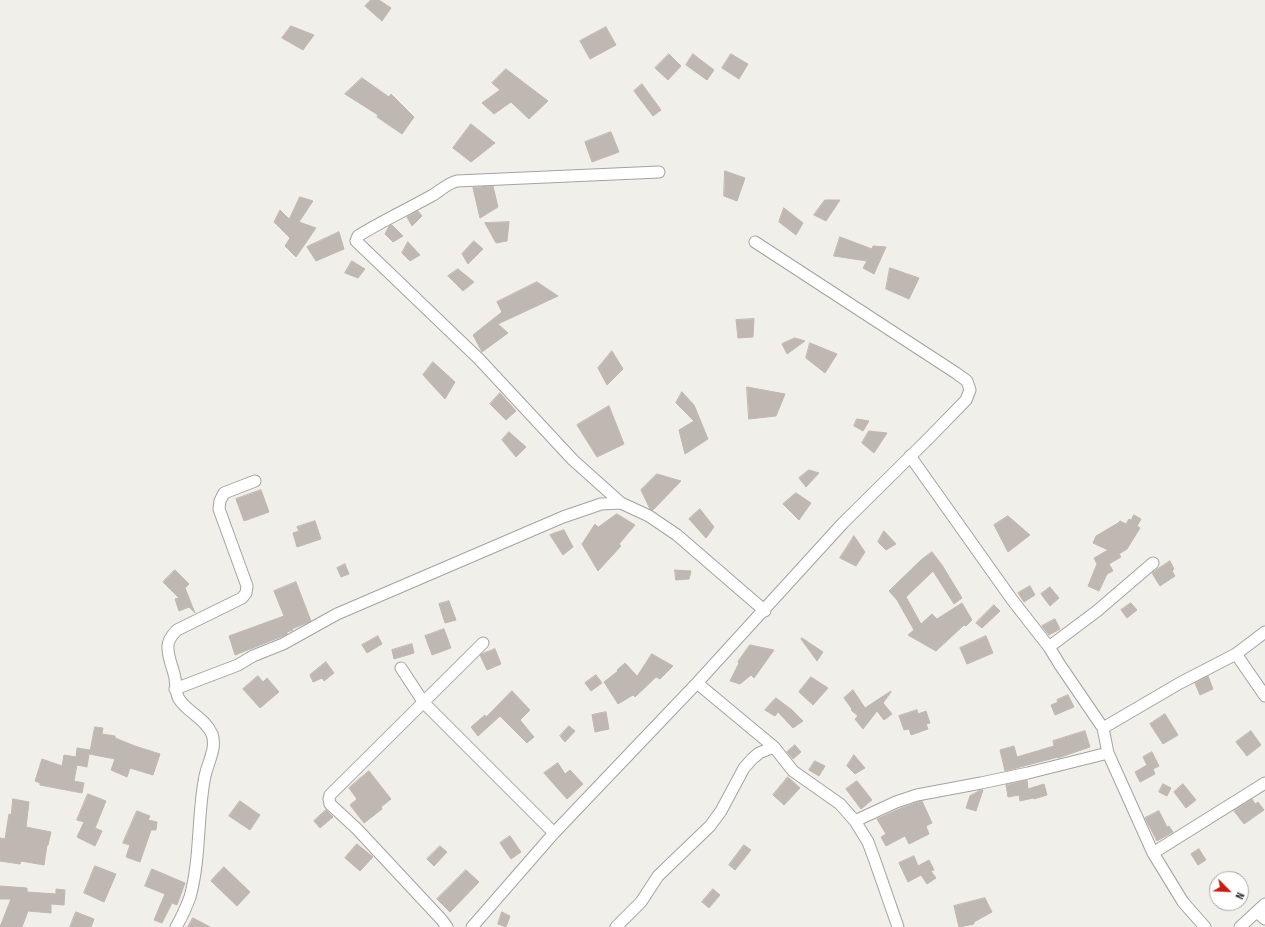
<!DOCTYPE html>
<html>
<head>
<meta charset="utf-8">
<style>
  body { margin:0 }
  #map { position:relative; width:1265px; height:927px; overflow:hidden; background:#f1efe9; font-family:"Sofia Sans Condensed",sans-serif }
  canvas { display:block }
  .north { position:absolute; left:1209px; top:871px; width:40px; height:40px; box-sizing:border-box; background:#fff; border:1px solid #a7a7a7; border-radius:50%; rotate:114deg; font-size:11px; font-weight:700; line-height:16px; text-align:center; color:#222 }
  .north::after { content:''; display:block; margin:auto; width:14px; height:18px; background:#c61d0e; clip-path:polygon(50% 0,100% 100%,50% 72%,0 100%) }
</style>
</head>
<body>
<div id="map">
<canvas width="1265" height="927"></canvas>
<div class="north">N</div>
</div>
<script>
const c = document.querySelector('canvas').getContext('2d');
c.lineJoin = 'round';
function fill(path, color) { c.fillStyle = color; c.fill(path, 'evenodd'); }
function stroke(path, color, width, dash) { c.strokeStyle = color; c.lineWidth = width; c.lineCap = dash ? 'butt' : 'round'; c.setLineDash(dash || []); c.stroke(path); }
const building = new Path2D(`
  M371 0H379L391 8 382 21 365 6Z
  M291 26 314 35 303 50 282 38Z
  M606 27 616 45 590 59 580 41Z
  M669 54 681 66 668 80 655 68Z
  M693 54 714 70 707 80 686 65Z
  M731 54 748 64 739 79 722 68Z
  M506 69 548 101 529 119 511 102 494 114 482 103 500 90 492 83Z
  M362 78 389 97 391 94 414 117 402 134 377 117 378 115 345 94Z
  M642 84 661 110 653 116 634 91Z
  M471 124 495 143 471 162 453 148Z
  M611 132 619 152 592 162 585 142Z
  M725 171 745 178 737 201 724 196Z
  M493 186 498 207 480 218 473 188Z
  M300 197 313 201 299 222 316 228 296 257 285 246 290 238 274 222 280 210 289 219Z
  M825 200H840L826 221 814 215Z
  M784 208 803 223 796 235 779 222Z
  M418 211 422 216 412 226 407 217Z
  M509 222 507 241 496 243 485 223Z
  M392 225 403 236 393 242 385 234 389 226Z
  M339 232 344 249 316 261 307 247Z
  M840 237 872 249 873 246 886 247 874 274 863 268 867 261 834 256Z
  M474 241 483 249 468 264 462 254Z
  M408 242 420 255 410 261 402 253Z
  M352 261 365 269 358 278 345 273Z
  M890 268 919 278 909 299 886 289Z
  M458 269 474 282 463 291 448 276Z
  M537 282 558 296 498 324 508 333 482 352 473 335 502 312 497 302Z
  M754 319 753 337 738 338 736 320Z
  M795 338 805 341 787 354 782 344Z
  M810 343 837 354 825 373 806 358Z
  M612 351 623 369 607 385 598 368Z
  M433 362 455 382 445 399 423 375Z
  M747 387 785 394 776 416 749 419Z
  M682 392 694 405 708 439 685 454 679 430 694 421 676 403Z
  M500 393 516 411 506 420 490 404Z
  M609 406 624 444 597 457 577 425Z
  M857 419 869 421 863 431 854 426Z
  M869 431 887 433 874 453 862 443Z
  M509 432 526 447 516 457 502 440Z
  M809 470 819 473 806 487 799 478Z
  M657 474 681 481 653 510 650 509 641 490Z
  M261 490 269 512 244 521 236 499Z
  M796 493 811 503 799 520 783 504Z
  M700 509 714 527 706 538 689 519Z
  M617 514 635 525 619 544 621 546 598 571 582 544 595 524 598 527Z
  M1134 515 1141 519 1137 526 1140 528 1127 549 1119 554 1121 557 1109 564 1113 571 1107 574 1099 591 1088 586 1097 564 1094 558 1108 550 1093 543 1096 536 1118 523 1120 521 1126 524 1129 519 1131 520Z
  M1008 516 1030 535 1008 552 994 525Z
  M315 521 321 539 297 547 293 533 299 531 297 527Z
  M564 530 573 547 563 555 550 535Z
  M884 531 896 544 886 550 878 542Z
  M854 536 865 552 856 566 840 558Z
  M932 552 942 565 962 598 954 604 933 571 906 597 921 624 932 614 937 619 962 603 972 620 966 626 964 625 936 651 908 635 914 630 897 600 889 591 921 560Z
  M1170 561 1174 569 1172 571 1175 576 1160 586 1152 573Z
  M345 564 349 574 341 577 337 568Z
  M175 570 189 584 185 588 195 613 189 607 179 611 175 599 179 598 163 582Z
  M675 570 691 571 689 579 676 580Z
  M296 582 311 621 292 629 293 630 287 632V634L283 636 235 655 229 636 284 616 274 591Z
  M1030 586 1035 595 1024 602 1018 593Z
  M1050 587 1059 598 1050 606 1041 594Z
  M449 601 456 620 445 623 439 604Z
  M1131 603 1137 610 1127 618 1121 610Z
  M994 605 1000 611 982 628 976 623Z
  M1055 619 1060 629 1049 635 1042 626Z
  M444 629 451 648 432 655 425 636Z
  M378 636 382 644 367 653 362 645Z
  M986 636 993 653 967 664 960 648Z
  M802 638 823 652 817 661 801 639Z
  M412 644 414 653 394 659 392 650Z
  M750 645 774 650 754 678 751 675 740 684 730 681 739 663 738 662Z
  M495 649 501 664 487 670 480 655Z
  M652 654 673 666 660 679 656 677 635 697 633 695 618 704 604 682 618 671 617 670 625 663 637 676Z
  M326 662 334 673 324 681 322 678 313 682 310 675Z
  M596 675 602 683 591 691 585 683Z
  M258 676 263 682 267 678 279 692 260 708 243 689Z
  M1208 676 1213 689 1200 695 1195 683Z
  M811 677 828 688 813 705 799 692Z
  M853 690 865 708 891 691V692L883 703 892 714 884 720 877 711 863 729 855 719 858 716 851 710 852 709 844 698Z
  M512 691 530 710 520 720 534 737 527 743 500 716 478 736 471 727 485 715 486 717Z
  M1068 695 1074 707 1055 715 1051 705 1058 702 1057 700Z
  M776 698 792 710 803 721 793 728 778 712 775 716 765 710Z
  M917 710 918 714 926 711 930 723 926 724 928 729 911 735 909 729 904 730 899 716Z
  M606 712 609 729 595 732 592 715Z
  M1165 714 1178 735 1163 744 1150 724Z
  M569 726 575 731 565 742 560 736Z
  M95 727 103 728 102 734 115 736V738L135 746 160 754 153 775 130 768 127 777 111 770 115 759 89 754 87 767 77 765 74 781 84 783 82 793 40 785V783L35 781 42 759 62 766 64 755 76 757 77 748 90 750Z
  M1085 731 1090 747 1058 758V757L1005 771 1000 750 1014 746 1017 757 1054 746 1053 741Z
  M1251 731 1261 745 1247 756 1236 742Z
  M795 745 801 752 793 759 787 752Z
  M1152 752 1159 766 1153 769 1155 774 1140 782 1135 772 1147 765 1143 757Z
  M854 755 865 768 855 774 847 766Z
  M815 761 825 766 819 776 809 770Z
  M558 763 565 774 570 770 583 784 567 799 544 773Z
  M369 771 391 799 381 807 382 809 364 823 350 805 357 799 349 788Z
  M788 777 800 788 784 805 773 795Z
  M1027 780 1028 789 1044 784 1047 795 1034 799 1033 798 1020 801 1019 795 1008 797 1006 785Z
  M857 781 872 800 861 809 846 789Z
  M1163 784 1171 788 1167 796 1159 792Z
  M1183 784 1196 800 1186 808 1174 792Z
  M981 790H983L976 811 966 808 970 796Z
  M88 794 106 801 95 828 102 831 95 846 77 837 84 822 77 820Z
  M13 799 29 802 26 827 51 832 48 845H47L44 865 21 861 20 864 0 861V838L5 839 9 814 11 815Z
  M1252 799 1255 804 1258 802 1264 810 1244 824 1234 811Z
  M240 801 260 815 250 830 229 816Z
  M922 801 932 823 926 826 929 834 909 844 905 836 886 846 881 837 886 834 877 819 899 809Z
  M326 810 333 817 320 828 314 821Z
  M137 811 150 816 148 820 157 822 156 830H151L140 862 126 857 130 845 123 843Z
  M1159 811 1167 827 1169 826 1173 832 1157 841 1145 818Z
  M510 836 521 852 511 859 500 843Z
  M357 844 373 857 360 871 345 858Z
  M744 845 751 850 735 870 729 865Z
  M440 846 447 852 434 866 427 859Z
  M1199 849 1206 860 1198 865 1191 854Z
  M914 856 918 866 929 860 934 870 931 871 936 878 927 884 921 875 908 882 899 863Z
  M95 866 116 874 104 902 84 893Z
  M224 867 250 892 237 906 211 881Z
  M152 869 185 883 177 905 172 903 162 923 154 920 165 894 145 886Z
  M466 870 479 882 450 912 437 899Z
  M0 886 27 888V892L56 894V889L65 890 64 905 51 904V913L28 911 22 927H0L11 899H0Z
  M713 889 720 895 709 908 702 902Z
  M985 898 992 912 974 922V924L959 927 954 906Z
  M76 912 94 919 91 927H70Z
  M502 912 510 916 506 927 498 924Z
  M193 918 210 927H188Z`);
const minor = new Path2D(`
  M910 456 1013 601 1049 647 1060 665 1103 728
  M621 503 573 460 479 359 356 241 358 236C382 221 408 209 433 195 441 190 448 183 457 181L659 172
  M1049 647 1097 611 1153 563
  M1236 654 1265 696
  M401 668 424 703 554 833
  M697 683 774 747 793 771 840 804 855 821 868 842 875 861 898 927
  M175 689 238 665 253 656 283 644 337 614 563 517 601 504 621 503 649 516 677 535 765 611
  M1108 753 1153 853 1183 902 1205 927
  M855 821 896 802 917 795 981 783 1028 773 1108 753 1103 728 1180 683 1236 654 1265 632
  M1153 853 1265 783
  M1257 912 1265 919
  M176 927C182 917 186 908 190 897 201 857 197 815 205 776 208 762 217 748 212 734 205 718 187 712 179 699 175 692 176 685 175 678 173 668 168 658 168 648 167 641 172 635 177 630L242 598 246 593 247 586 219 509 220 501 224 493 255 481
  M447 927 441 919 357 829 330 804 329 799 330 795 483 643
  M472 927 554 833 697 683 843 523 930 437 966 400 970 390 967 381 956 373 755 242
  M616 927 641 902 658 876 710 826 721 811 744 768 752 759 759 753 774 747
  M1240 927 1265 904`);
fill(building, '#bfb8b2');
stroke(building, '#c2b7ac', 1);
stroke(minor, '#a3a3a3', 13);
stroke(minor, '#fff', 11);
</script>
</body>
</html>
